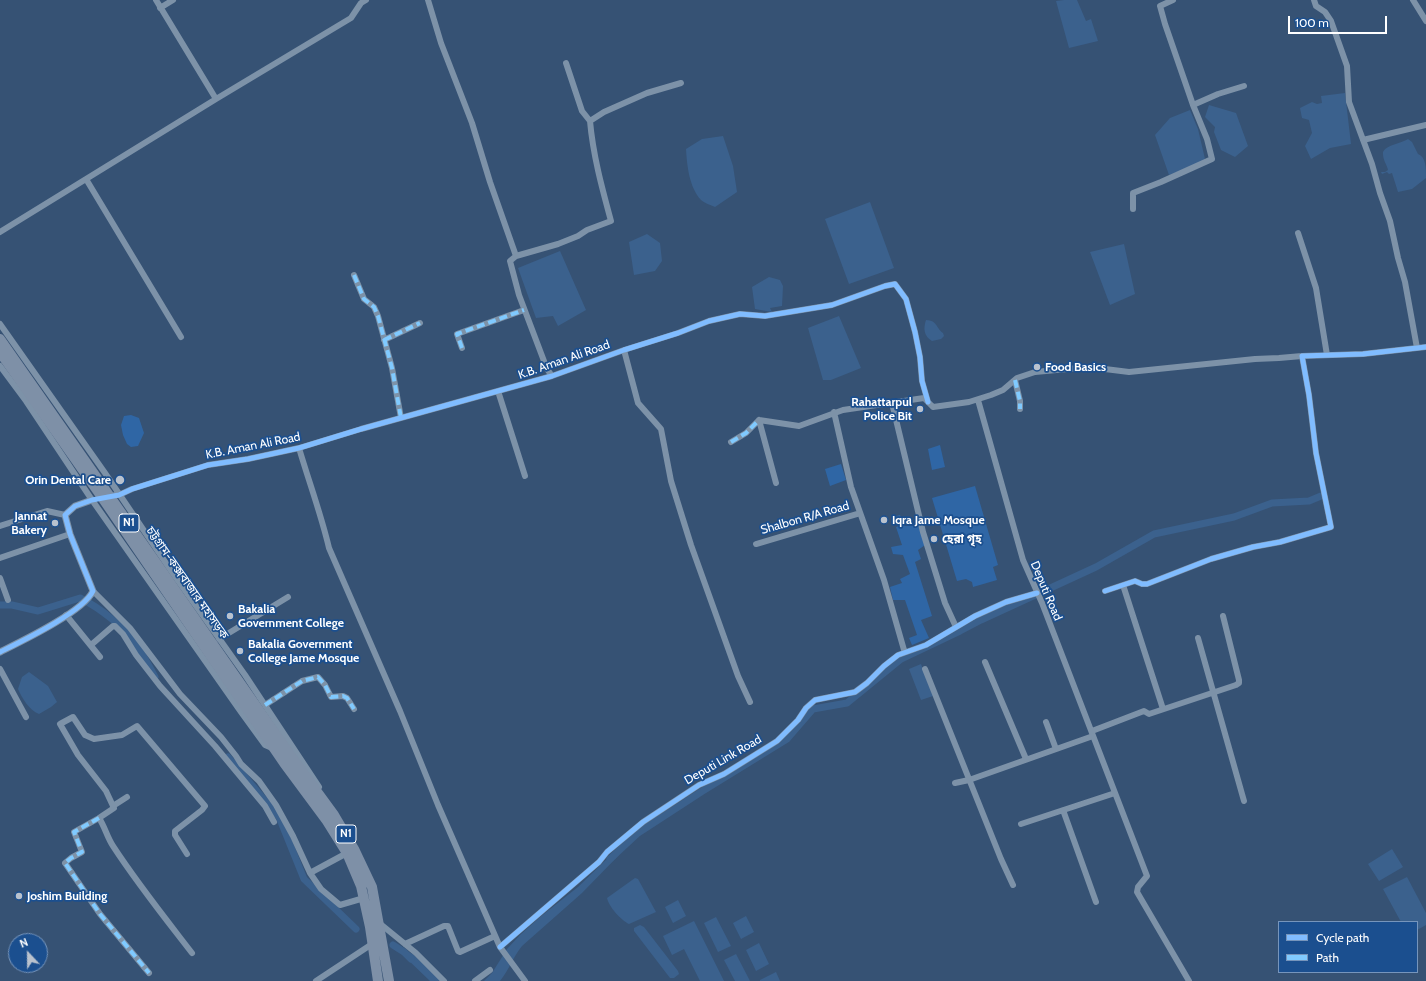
<!DOCTYPE html>
<html>
<head>
<meta charset="utf-8">
<style>
  body { margin:0 }
  #map { position:relative; width:1426px; height:981px; overflow:hidden; background:#365274; font-family:Cabin,sans-serif }
  canvas { display:block }
  .legend { position:absolute; left:1278px; top:921px; width:140px; height:52px; box-sizing:border-box; background:#1b4f8f; border:1px solid #7695bc; margin:0; padding:5px 7px; list-style:none; font-size:12px; color:#fff }
  .legend li { display:flex; align-items:center; gap:8px; height:20px }
  .legend b { width:20px; border:1px solid #7695bc }
  .north { position:absolute; left:8px; top:933px; width:40px; height:40px; box-sizing:border-box; background:#1b4f8f; border:1px solid #7695bc; border-radius:50%; rotate:338deg; font-size:11px; font-weight:700; line-height:16px; text-align:center; color:#fff }
  .north::after { content:''; display:block; margin:auto; width:14px; height:18px; background:#b9c2ce; clip-path:polygon(50% 0,100% 100%,50% 72%,0 100%) }
  .scale { position:absolute; left:1288px; top:16px; width:99px; height:18px; box-sizing:border-box; border:2px solid #fff; border-top:0; padding-left:5px; font-size:12px; line-height:14px; white-space:nowrap; color:#fff; -webkit-text-stroke:3px #1b4f8f; paint-order:stroke }
</style>
</head>
<body>
<div id="map">
<canvas width="1426" height="981"></canvas>
<ul class="legend">
<li><b style="height:5px;background:#80bcff"></b>Cycle path</li>
<li><b style="height:5px;background:#80caff"></b>Path</li>
</ul>
<div class="north">N</div>
<div class="scale">100 m</div>
</div>
<script>
const c = document.querySelector('canvas').getContext('2d');
c.lineJoin = 'round';
function fill(path, color) { c.fillStyle = color; c.fill(path, 'evenodd'); }
function stroke(path, color, width, dash) { c.strokeStyle = color; c.lineWidth = width; c.lineCap = dash ? 'butt' : 'round'; c.setLineDash(dash || []); c.stroke(path); }
function write(font, color, halo, rows, align = 'center') {
  c.font = font + ' Cabin,"Noto Sans Bengali",sans-serif'; c.lineWidth = 3.5; c.setLineDash([]); c.textBaseline = 'middle'; c.strokeStyle = halo; c.fillStyle = color; for (const [text, x, y, turn = 0] of rows) {
    c.save(); c.translate(x, y); c.rotate((+turn || 0) * Math.PI / 180); c.textAlign = isNaN(turn) ? turn : align; if (halo) c.strokeText(text, 0, 0); c.fillText(text, 0, 0); c.restore();
  }
}
const green = new Path2D(`
  M131 415 139 418 144 433 138 446 131 447 127 444 123 435 121 425 124 416Z
  M940 445 945 467 932 470 928 449Z
  M841 464 846 480 830 486 825 469Z
  M975 486 998 565 993 567 997 580 973 587 972 582 966 579 957 581 932 498Z
  M900 515 905 526 919 525 925 545 918 550 921 559 915 562 932 616 921 620 929 638 912 645 909 638 917 635 905 600H893L890 587 902 583 900 579 910 574 903 555 893 554 891 547 902 545 896 527 899 526 896 516Z`);
const water = new Path2D(`
  M1064 0H1077L1086 21 1091 19 1098 41 1069 48 1056 1Z
  M1345 93 1351 144 1330 148 1311 159 1305 146 1312 133 1309 120 1302 118 1300 108 1312 102 1317 104 1322 103 1321 96Z
  M1209 105 1236 113 1248 146 1235 157 1221 150 1214 132 1215 127 1205 117Z
  M1190 110 1198 129 1205 159 1193 166 1169 175 1155 135 1170 118Z
  M723 136 733 166 737 192 715 207C711 205 704 203 701 200 689 187 687 165 686 149L702 139Z
  M1408 139 1412 142 1418 154C1426 157 1426 168 1426 178L1412 189 1398 192 1392 173 1389 174 1387 172 1382 174 1381 172H1385L1388 170C1387 165 1383 160 1383 154 1382 146 1402 143 1408 139Z
  M870 202 894 268 849 284 825 219Z
  M647 234 660 243 662 261 655 271 634 275 629 242Z
  M1124 244 1135 294 1110 305 1090 252Z
  M560 251 586 310 558 326 553 316 536 318 518 268Z
  M769 277 780 280 783 286 782 306 770 308 772 312 755 309 752 287Z
  M839 316 861 368 831 380H823L808 328Z
  M926 320C938 321 935 327 943 333L944 336 941 339 932 341C924 336 923 329 926 320Z
  M921 664 933 696 921 700 909 669Z
  M29 672 48 686 57 702 51 707 39 714C29 710 22 698 18 689L22 677Z
  M1392 849 1403 867 1379 881 1368 864Z
  M614 852H617L619 855 582 893 522 946C513 957 509 970 500 981H484L492 973 507 949 520 935 540 917 578 887Z
  M1407 877 1426 913V925L1417 930V922H1401L1383 889Z
  M635 878 638 879 656 912 629 924C621 920 609 907 607 898Z
  M678 900 686 916 673 923 665 907Z
  M746 916 754 932 741 939 733 923Z
  M716 917 731 946 718 952 704 923Z
  M694 921 724 981H700L684 949 672 955 663 936Z
  M640 925 644 927 678 971 679 974 674 978H670L634 931V928Z
  M759 943 769 964 756 971 746 950Z
  M407 951 414 955 442 981H430L405 957 404 952Z
  M736 954 750 981H735L724 960Z
  M776 972 780 981H760V980Z`);
const canal = new Path2D(`
  M0 605H12L38 611 80 598C102 609 124 627 138 647 144 657 150 667 155 677
  M228 757 279 817 304 879 356 929
  M610 859 638 833 701 792 787 739 813 709 847 703 901 659 960 631 981 620 1096 567 1154 534 1234 517 1272 503 1309 501 1321 496
  M393 945 404 952 411 959`);
const minor = new Path2D(`
  M156 0 216 99
  M428 0 441 43 472 123 490 182 516 256 510 261 519 295 547 369 552 376
  M1173 0 1160 6 1165 24 1193 105
  M1314 0 1316 6 1325 12 1331 21 1347 66 1349 102 1372 164 1380 193 1390 221 1398 258 1405 282 1417 348
  M1413 0 1426 21
  M160 8 173 0
  M566 63 582 111 590 121
  M1363 140 1426 125
  M86 179 181 337
  M1133 209V193L1161 182 1212 159 1207 139 1193 105 1218 94 1244 86
  M0 232 216 99 351 18 361 3 366 0
  M1298 233 1316 288 1327 355
  M516 256 558 244 578 236 587 230 611 221C602 188 593 155 590 121L604 112 647 93 681 83
  M354 275 364 299 374 307 378 316 392 368 401 418
  M0 324 105 473 174 575 245 675 319 787
  M384 340 420 323
  M462 348 457 334 524 310
  M624 350 638 403 661 429 671 481 691 545 738 676 750 702
  M0 366 26 401 92 500 241 712 265 745 272 748
  M1015 380 1020 401V409
  M498 391 525 476
  M978 400 1023 560 1042 603 1147 876 1138 887 1137 892 1189 981
  M892 403 923 532 945 603 956 627
  M834 412 851 487 884 580 904 650
  M731 442 746 433 759 420
  M299 448C309 482 321 514 329 548L400 711 438 805 500 947 525 981
  M776 483 759 420 799 426 843 410 924 398 933 407 969 402 991 395 1003 390 1017 378 1035 372 1089 367 1129 372 1255 359 1279 358 1302 356
  M115 495H119L132 489 208 465 248 459 299 448 361 429 552 376 624 350 678 333 709 321 740 314 765 316 832 305 885 286 895 284 906 299 915 332 920 357 922 381 928 402
  M0 526 47 511 65 515
  M756 544 860 513
  M0 558 70 534
  M0 578 8 600
  M1123 585 1163 709
  M93 591 130 628 180 694 221 737 236 756 241 764 259 781 276 805 293 836 310 873 321 889 340 905 364 898
  M1105 591 1135 581 1142 584H1147L1211 559 1253 547 1280 542 1331 527 1316 453 1309 395 1302 356 1363 354 1426 347
  M66 615 100 657
  M1198 638 1244 801
  M219 639 288 597
  M91 645 113 626H115L123 634 136 655 160 686 215 746 265 806 274 822
  M985 662 1026 759
  M0 669 26 717
  M925 669 1001 859 1013 885
  M265 705 302 681 318 677 325 685 331 697 343 696 347 698 354 709
  M1046 722 1056 749
  M1092 731 1144 711 1149 714 1236 685 1239 683V680L1223 616
  M955 783 969 780 1093 736
  M127 797 113 806 114 808 99 818C105 827 107 837 113 846 137 883 165 918 192 953
  M113 806 106 791 78 755 60 724 73 717 85 735 94 739 122 735 137 726 205 806 202 810 175 831V835L187 854
  M1063 810 1096 902
  M99 818 74 832 82 852 71 858 65 863 100 914 149 973
  M1021 824 1115 793
  M310 873 347 853
  M378 922 416 953 444 981
  M405 944 444 926H448L458 951 460 952 495 936
  M500 947 599 862 607 852 643 822 699 785 724 774 777 741 798 720 806 708 815 700 855 692 867 683 884 666 898 655 926 645 975 616 1006 602 1037 593
  M316 981 372 944
  M475 981 490 970`);
const tertiary = new Path2D(`
  M0 652C22 641 83 612 93 591L70 534 65 515 75 506 92 500`);
const trunk = new Path2D(`
  M0 339 291 756 334 815 354 849 372 887 389 981
  M0 352 101 496 284 763 327 821 347 853 361 886 370 927 378 981`);
const quiet = new Path2D(`
  M354 275 364 299 374 307 378 316 392 368 401 418
  M384 340 420 323
  M462 348 457 334 524 310
  M1015 380 1020 401V409
  M731 442 746 433 759 420
  M265 705 302 681 318 677 325 685 331 697 343 696 347 698 354 709
  M99 818 74 832 82 852 71 858 65 863 100 914 149 973`);
const cycleway = new Path2D(`
  M1105 591 1135 581 1142 584H1147L1211 559 1253 547 1280 542 1331 527 1316 453 1309 395 1302 356 1363 354 1426 347
  M0 652C22 641 83 612 93 591L70 534 65 515 75 506 92 500 119 495 132 489 208 465 248 459 299 448 361 429 552 376 624 350 678 333 709 321 740 314 765 316 832 305 885 286 895 284 906 299 915 332 920 357 922 381 928 402
  M500 947 599 862 607 852 643 822 699 785 724 774 777 741 798 720 806 708 815 700 855 692 867 683 884 666 898 655 926 645 975 616 1006 602 1037 593`);
const markers = [
  [1037,367,4,"#b9c2ce"],
  [920,409,4,"#b9c2ce"],
  [120,480,5,"#b9c2ce"],
  [884,520,4,"#b9c2ce"],
  [55,523,4,"#b9c2ce"],
  [934,539,4,"#b9c2ce"],
  [230,616,4,"#b9c2ce"],
  [240,651,4,"#b9c2ce"],
  [19,896,4,"#b9c2ce"]
];
const shields = [
  [129,523,20],
  [346,834,20]
];
const shieldNames = [
  ["N1",129,523],
  ["N1",346,834]
];
const streetNames = [
  ["K.B. Aman Ali Road",564,360,-19],
  ["K.B. Aman Ali Road",253,446,-11],
  ["Shalbon R/A Road",805,518,-16],
  ["চট্টগ্রাম-কক্সবাজার মহাসড়ক",187,583,55],
  ["Deputi Road",1046,591,67],
  ["Deputi Link Road",723,760,-30]
];
const poiNames = [
  ["Food Basics",1045,367],
  ["Rahattarpul",912,402,"right"],
  ["Police Bit",912,416,"right"],
  ["Orin Dental Care",111,480,"right"],
  ["Jannat",47,516,"right"],
  ["Bakery",47,530,"right"],
  ["Iqra Jame Mosque",892,520],
  ["হেরা গৃহ",942,539],
  ["Bakalia",238,609],
  ["Government College",238,623],
  ["Bakalia Government",248,644],
  ["College Jame Mosque",248,658],
  ["Joshim Building",27,896]
];
fill(green, '#2f66a5');
fill(water, '#3b618d');
stroke(canal, '#3b618d', 7);
stroke(minor, '#7d92a8', 6);
stroke(tertiary, '#7d92a8', 7);
stroke(trunk, '#7e90a7', 10);
stroke(quiet, '#80caff', 4, [8, 4]);
stroke(cycleway, '#80bcff', 5);
for (const [x, y, r, color] of markers) { const dot = new Path2D(); dot.arc(x, y, r, 0, 2 * Math.PI); c.fillStyle = color; c.fill(dot); stroke(dot, '#1b4f8f', 1.5); }
for (const [x, y, w] of shields) { const box = new Path2D(); box.roundRect(x - w / 2, y - 9, w, 18, 3); c.fillStyle = '#1b4f8f'; c.fill(box); stroke(box, '#fff', 1); }
write('bold 11px', '#fff', null, shieldNames);
write('12px', '#fff', '#1b4f8f', streetNames);
write('bold 12px', '#fff', '#1b4f8f', poiNames, 'left');
</script>
</body>
</html>
